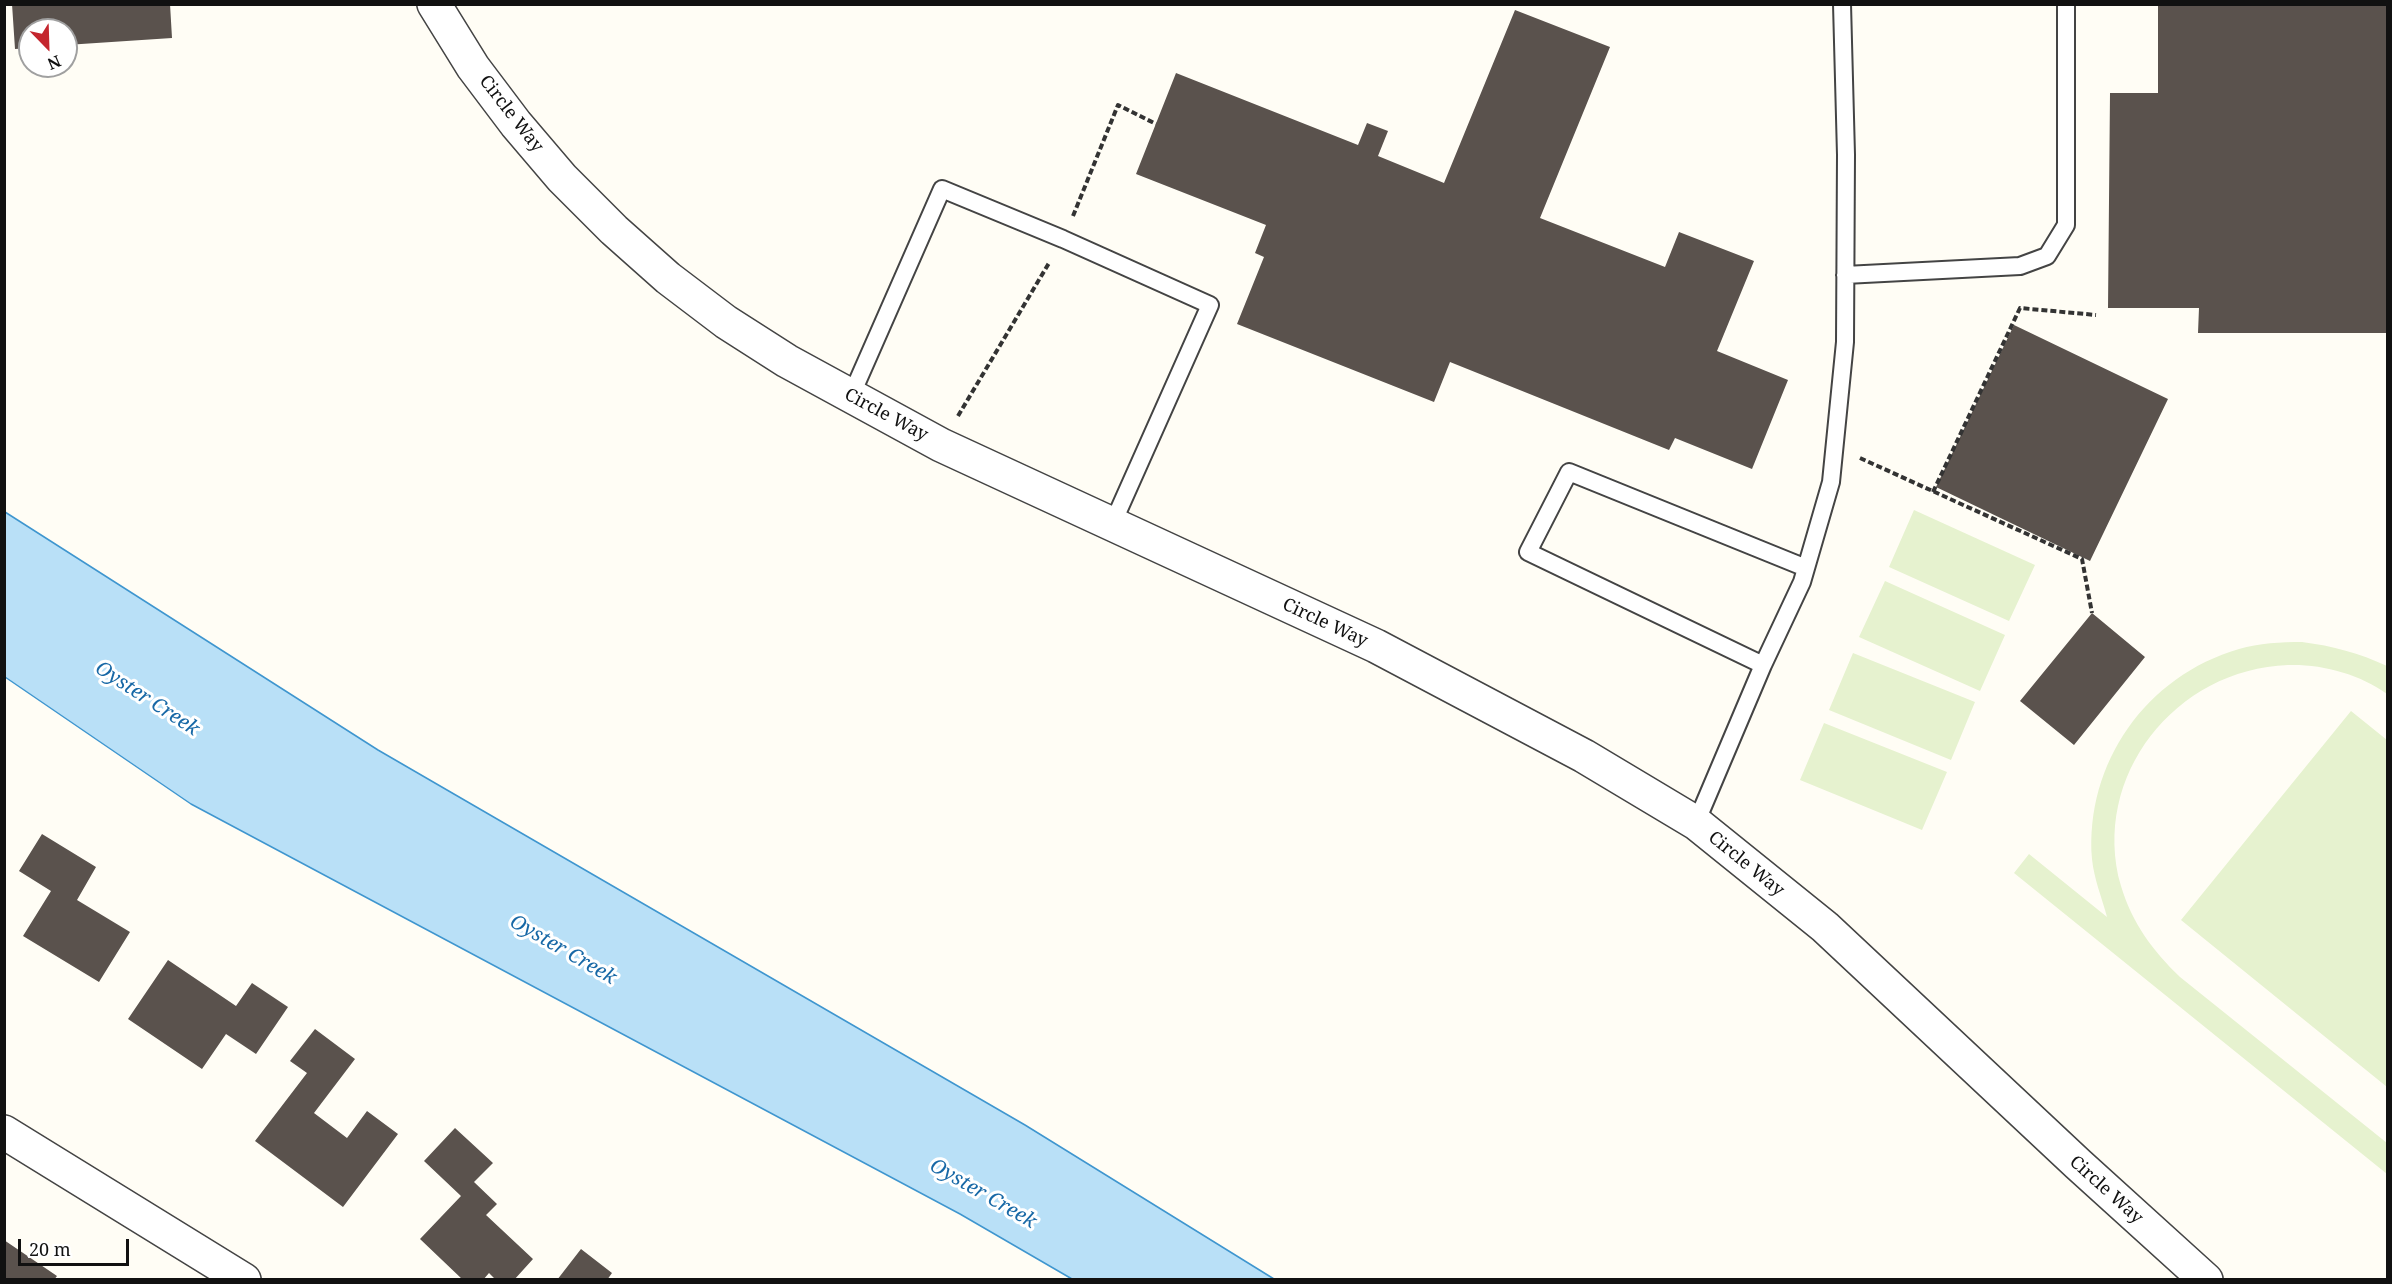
<!DOCTYPE html>
<html>
<head>
<meta charset="utf-8">
<style>
  body { margin:0 }
  #map { position:relative; width:2392px; height:1284px; overflow:hidden; background:#fffdf5; font-family:"Noto Serif",serif }
  canvas { display:block }
  .frame { position:absolute; inset:0; border:6px solid #111; pointer-events:none }
  .north { position:absolute; left:18px; top:18px; width:60px; height:60px; box-sizing:border-box; background:#fff; border:2px solid #a0a0a0; border-radius:50%; rotate:157deg; font-size:16px; font-weight:700; line-height:24px; text-align:center; color:#111 }
  .north::after { content:''; display:block; margin:auto; width:21px; height:27px; background:#c4262e; clip-path:polygon(50% 0,100% 100%,50% 72%,0 100%) }
  .scale { position:absolute; left:18px; top:1239px; width:111px; height:27px; box-sizing:border-box; border:3px solid #111; border-top:0; padding-left:8px; font-size:18px; line-height:21px; white-space:nowrap; color:#111; -webkit-text-stroke:4px #fff; paint-order:stroke }
</style>
</head>
<body>
<div id="map">
<canvas width="2392" height="1284"></canvas>
<div class="frame"></div>
<div class="north">N</div>
<div class="scale">20 m</div>
</div>
<script>
const c = document.querySelector('canvas').getContext('2d');
c.lineJoin = 'round';
function fill(path, color) { c.fillStyle = color; c.fill(path, 'evenodd'); }
function stroke(path, color, width, dash) { c.strokeStyle = color; c.lineWidth = width; c.lineCap = dash ? 'butt' : 'round'; c.setLineDash(dash || []); c.stroke(path); }
function write(font, color, halo, rows, align = 'center') {
  c.font = font + ' "Noto Serif",serif'; c.lineWidth = 6; c.setLineDash([]); c.textBaseline = 'middle'; c.strokeStyle = halo; c.fillStyle = color; for (const [text, x, y, turn = 0] of rows) {
    c.save(); c.translate(x, y); c.rotate((+turn || 0) * Math.PI / 180); c.textAlign = isNaN(turn) ? turn : align; if (halo) c.strokeText(text, 0, 0); c.fillText(text, 0, 0); c.restore();
  }
}
const pitch = new Path2D(`
  M1914 510 2035 565 2009 621 1889 567Z
  M1885 581 2005 635 1980 691 1859 637Z
  M2302 642C2333 646 2359 653 2387 666V694C2359 674 2323 664 2288 665 2176 669 2090 776 2121 886 2132 923 2153 951 2180 977L2387 1143V1174L2014 873 2029 854 2107 917C2102 898 2094 879 2092 859 2085 763 2146 676 2239 649 2259 643 2281 642 2302 642Z
  M1853 653 1975 702 1951 760 1829 710Z
  M2351 711 2387 740V1087L2181 920Z
  M1824 723 1947 772 1922 830 1800 780Z`);
const water = new Path2D(`
  M5 512 378 750 1025 1125 1274 1279H1072L960 1214 191 804 5 677Z`);
const building = new Path2D(`
  M12 4H170L172 38 66 45V30H30V48L15 49Z
  M2158 4H2388V333H2198L2199 308H2108L2110 93H2158Z
  M1515 10 1610 47 1540 218 1665 267 1679 232 1754 261 1717 351 1788 380 1752 469 1675 438 1669 450 1450 362 1434 402 1237 324 1264 257 1255 253 1266 225 1136 174 1176 73 1358 145 1367 123 1388 131 1378 156 1444 183Z
  M2014 325 2168 399 2090 561 1936 487Z
  M2092 613 2145 657 2074 745 2020 701Z
  M42 834 96 867 77 900 130 932 99 982 23 936 51 891 19 871Z
  M168 960 236 1006 252 983 288 1007 256 1054 226 1034 202 1069 128 1019Z
  M315 1029 355 1059 314 1113 347 1138 367 1111 398 1134 343 1207 255 1141 307 1073 290 1061Z
  M455 1128 493 1163 474 1182 497 1204 486 1215 533 1259 514 1280H496L489 1273 483 1280H463L420 1239 461 1196 424 1161Z
  M4 1240 57 1276 54 1280H4Z
  M581 1249 612 1273 607 1280H557Z`);
const path = new Path2D(`
  M1073 216 1118 105 1156 124
  M958 416 1049 263
  M1860 458 2082 559 2092 613
  M1933 492 2020 308 2096 315`);
const lane = new Path2D(`
  M1845 275 2020 266 2047 256 2066 225V4
  M851 396 942 189 1063 239 1210 305 1112 525
  M1763 665 1528 552 1569 472 1806 568
  M1696 823 1763 665 1802 582 1831 482 1845 342 1846 155 1842 4`);
const street = new Path2D(`
  M434 4 473 67 516 124 562 178 614 230 668 278 726 322 787 361 941 445 1376 646 1584 756 1696 823 1825 927 2078 1164 2206 1280
  M4 1132 244 1280`);
const streetNames = [
  ["Circle Way",511,114,52],
  ["Circle Way",886,415,28],
  ["Circle Way",1325,623,25],
  ["Circle Way",1746,864,39],
  ["Circle Way",2106,1190,42]
];
const waterNames = [
  ["Oyster Creek",147,699,33],
  ["Oyster Creek",563,950,30],
  ["Oyster Creek",983,1194,30]
];
fill(pitch, '#e6f2cf');
fill(water, '#b9e0f7');
stroke(water, '#3f96cf', 1.5);
fill(building, '#5a524d');
stroke(lane, '#444', 20);
stroke(street, '#444', 36);
stroke(path, '#333', 4, [6, 3]);
stroke(lane, '#fff', 16);
stroke(street, '#fff', 33);
write('18px', '#111', '#fff', streetNames);
write('italic 20px', '#1768a6', '#fff', waterNames);
</script>
</body>
</html>
